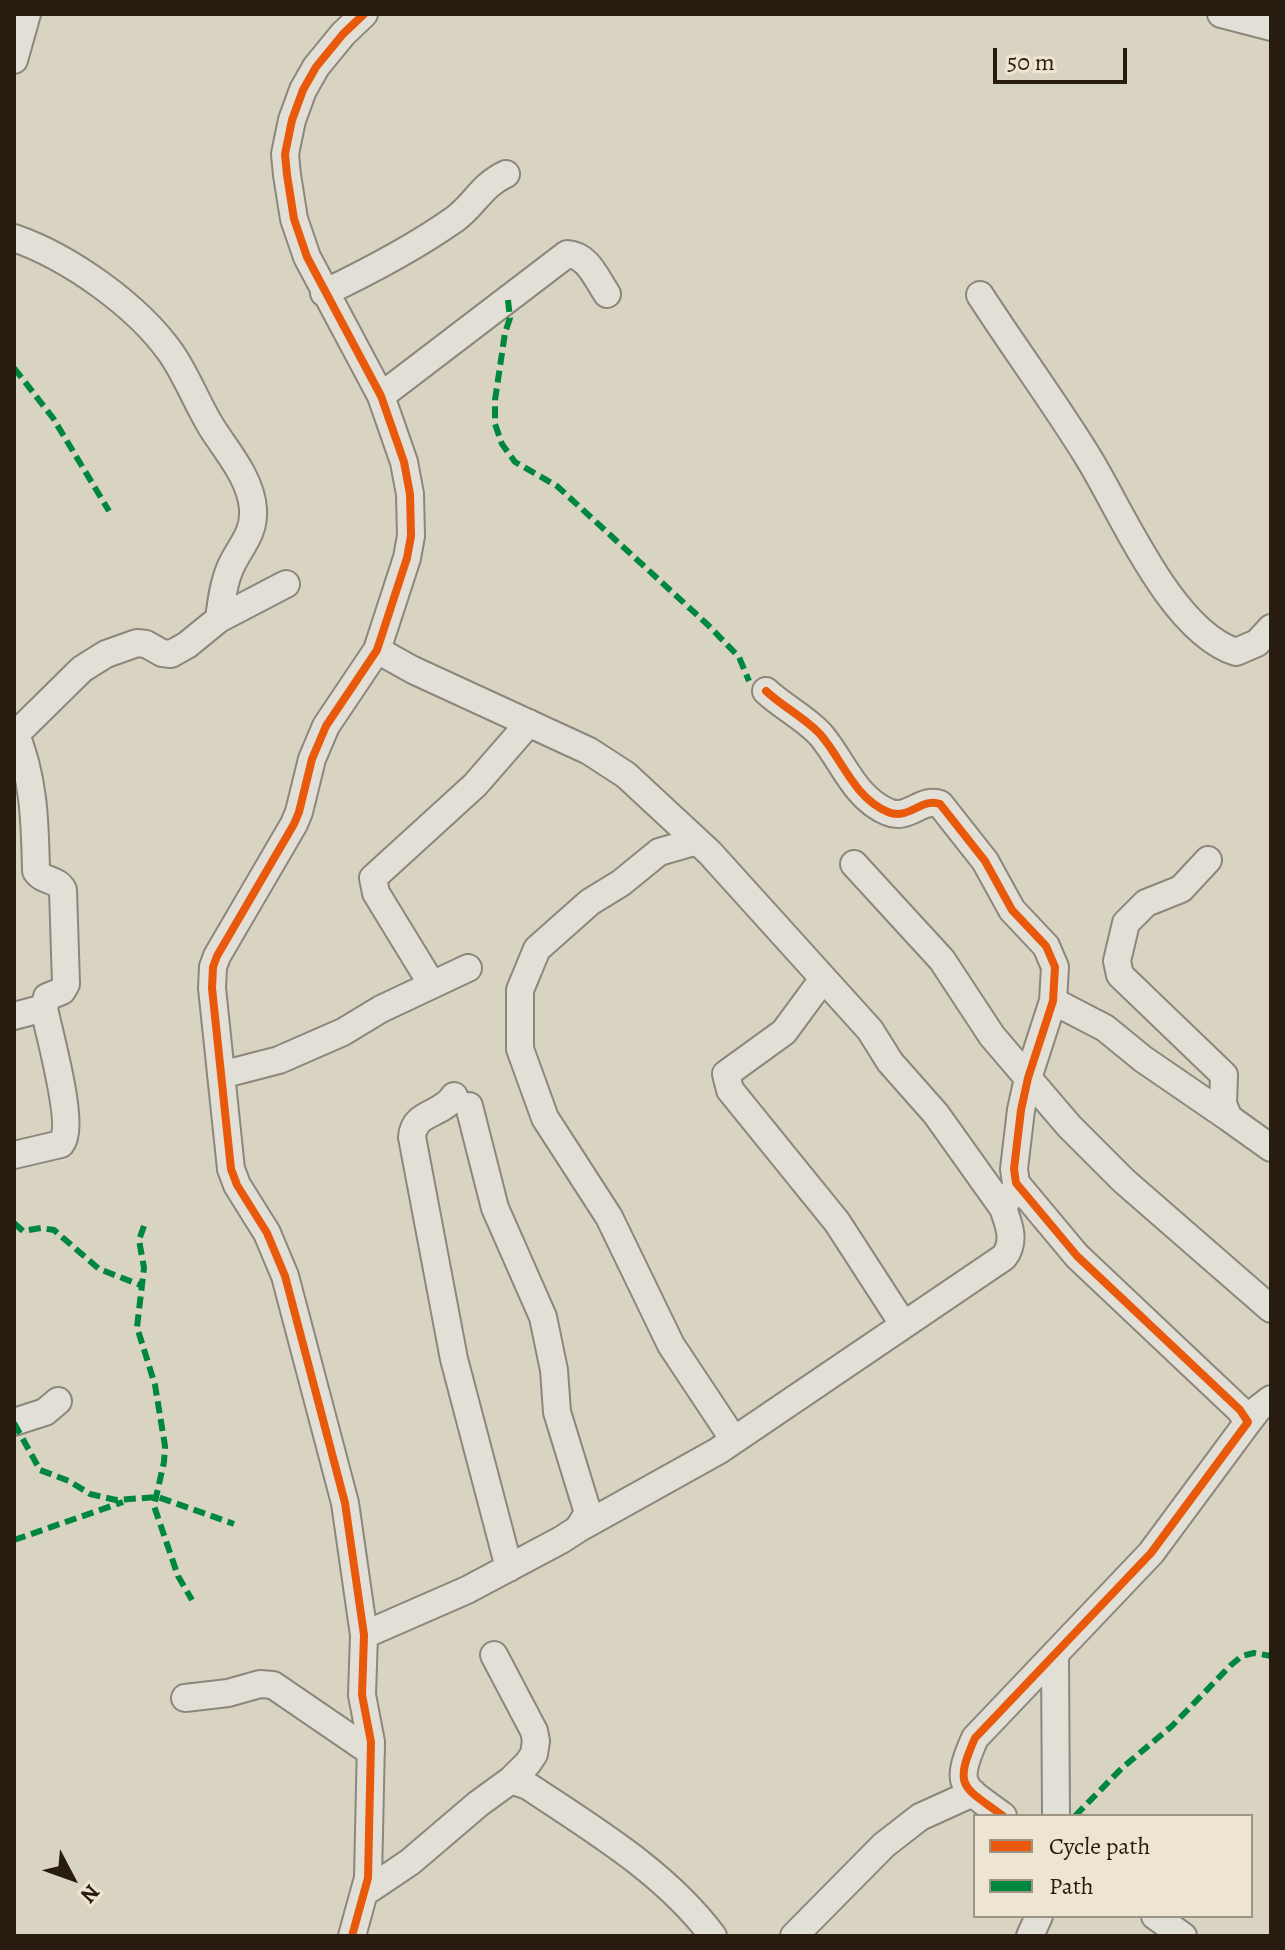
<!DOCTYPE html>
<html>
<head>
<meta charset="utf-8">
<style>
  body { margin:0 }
  #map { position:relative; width:1285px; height:1950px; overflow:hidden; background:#d9d3c2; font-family:Alegreya,serif }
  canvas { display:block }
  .frame { position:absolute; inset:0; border:16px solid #281b0f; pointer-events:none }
  .legend { position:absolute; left:973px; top:1814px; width:280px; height:104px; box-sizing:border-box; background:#ede5d1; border:2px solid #9e9483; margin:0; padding:10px 14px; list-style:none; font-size:24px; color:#281b0f }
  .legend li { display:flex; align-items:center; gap:16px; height:40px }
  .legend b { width:40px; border:2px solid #9e9483 }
  .north { position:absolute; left:32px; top:1838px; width:80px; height:80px; -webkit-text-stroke:6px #ede5d1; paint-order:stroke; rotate:131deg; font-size:22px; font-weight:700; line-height:32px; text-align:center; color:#281b0f }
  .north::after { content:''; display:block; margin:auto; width:28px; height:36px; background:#281b0f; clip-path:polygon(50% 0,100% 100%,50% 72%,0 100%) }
  .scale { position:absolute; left:993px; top:48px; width:134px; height:36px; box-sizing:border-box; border:4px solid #281b0f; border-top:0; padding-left:10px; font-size:24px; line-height:28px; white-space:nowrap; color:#281b0f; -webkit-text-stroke:6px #ede5d1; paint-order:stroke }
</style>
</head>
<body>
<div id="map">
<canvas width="1285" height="1950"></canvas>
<div class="frame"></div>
<ul class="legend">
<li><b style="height:10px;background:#e8590c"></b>Cycle path</li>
<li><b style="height:10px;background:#00873e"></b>Path</li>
</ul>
<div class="north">N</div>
<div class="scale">50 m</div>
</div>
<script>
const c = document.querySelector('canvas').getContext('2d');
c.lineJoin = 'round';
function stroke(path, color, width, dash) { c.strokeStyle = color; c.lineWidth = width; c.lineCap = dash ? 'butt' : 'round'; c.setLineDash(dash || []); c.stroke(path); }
const minor = new Path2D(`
  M1221 14 1271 27
  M14 60 27 14
  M14 238C69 257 137 305 171 353 187 376 197 404 212 428 228 453 251 479 253 509 255 536 237 549 229 571 223 586 221 603 219 619
  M324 293C370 271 414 248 455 219 475 204 482 185 506 174
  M980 295C1015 349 1054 402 1088 457 1123 514 1171 631 1236 652L1257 643 1271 628
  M381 396 567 254C588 255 596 278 607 294
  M377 650 413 670 589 751 626 775 710 853 870 1030 890 1062 936 1114 1003 1208
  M766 691C783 707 804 717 820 734 842 759 854 798 888 812 908 821 922 797 940 804L985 861 1012 910 1046 946 1055 967 1053 1001 1028 1078 1021 1110 1014 1169 1016 1183 1077 1256 1240 1410 1248 1422 1151 1553 975 1738C953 1788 963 1786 1003 1816
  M14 730C34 776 35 821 36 871 43 882 57 878 63 890L66 984 62 991 47 997 44 1008C49 1034 76 1126 61 1144L14 1155
  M14 736 82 669 106 654 137 643 146 644 162 653 171 654 187 645 219 619 286 584
  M697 841 659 852 621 883 590 902 537 949 520 990V1049L545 1118 609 1217 671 1345 734 1440
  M1208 860 1181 889 1146 903 1126 923 1117 961 1120 975 1224 1075 1223 1104 1229 1118 1271 1148
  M854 864 942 960 992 1036 1069 1126 1124 1181 1271 1309
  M823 979 784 1032 726 1074 730 1090 837 1222 903 1324
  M431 983 376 893 373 878 475 785 529 723
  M1053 1001 1105 1028 1143 1059 1229 1118
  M14 1016 44 1008
  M221 1075 279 1060 343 1032 381 1009 468 968
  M454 1096C442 1116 414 1111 412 1137L454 1359 509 1568
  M14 1422 45 1412 58 1401
  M1248 1422 1258 1409 1271 1399
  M578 1529 718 1451 1004 1257C1016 1241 1009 1225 1003 1208L1010 1195
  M364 1635 467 1590 561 1540 578 1529 588 1513 557 1412 554 1370 543 1317 495 1208 469 1106
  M1055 1657 1056 1816
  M185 1698 228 1693 260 1684 273 1685 371 1752
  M511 1780 528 1786C594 1830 665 1872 713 1936
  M364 1893 410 1862 478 1804 511 1780 528 1763 534 1754 536 1741 534 1731 494 1655
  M1155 1916 1183 1936
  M352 1936 368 1878 371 1742 362 1695 364 1635 345 1503 285 1276 267 1233 237 1185 231 1169 212 988 213 967 217 956 294 824 299 812 312 759 326 726 377 650 407 558 411 536 410 494 404 462 381 396 307 257 294 219 287 175 285 154 292 120 303 90 316 67 343 34 364 14
  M794 1936 884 1845 920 1817 973 1793
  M1030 1936 1039 1916`);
const quiet = new Path2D(`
  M508 300 510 318 505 333 495 400V424L502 444 515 462 557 486 708 625 739 657 749 681
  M14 368 53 418 109 511
  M14 1223 23 1231 41 1228 54 1230 99 1269 143 1286
  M144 1226 139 1240 144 1268 137 1327 155 1385 165 1446 164 1462 154 1506 178 1576 192 1600
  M14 1423 40 1470 69 1481 90 1494 116 1500 158 1497 234 1524
  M14 1540 123 1502
  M1075 1816 1122 1768 1172 1726 1231 1665 1242 1656 1254 1653 1271 1656`);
const cycleway = new Path2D(`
  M766 691C783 707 804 717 820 734 842 759 854 798 888 812 908 821 922 797 940 804L985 861 1012 910 1046 946 1055 967 1053 1001 1028 1078 1021 1110 1014 1169 1016 1183 1077 1256 1240 1410 1248 1422 1151 1553 975 1738C953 1788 963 1786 1003 1816
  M352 1936 368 1878 371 1742 362 1695 364 1635 345 1503 285 1276 267 1233 237 1185 231 1169 212 988 213 967 217 956 294 824 299 812 312 759 326 726 377 650 407 558 411 536 410 494 404 462 381 396 307 257 294 219 287 175 285 154 292 120 303 90 316 67 343 34 364 14`);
stroke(minor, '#8c877c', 30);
stroke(minor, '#e2dfd6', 26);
stroke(quiet, '#00873e', 6, [12, 6]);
stroke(cycleway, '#e8590c', 8);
</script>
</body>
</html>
